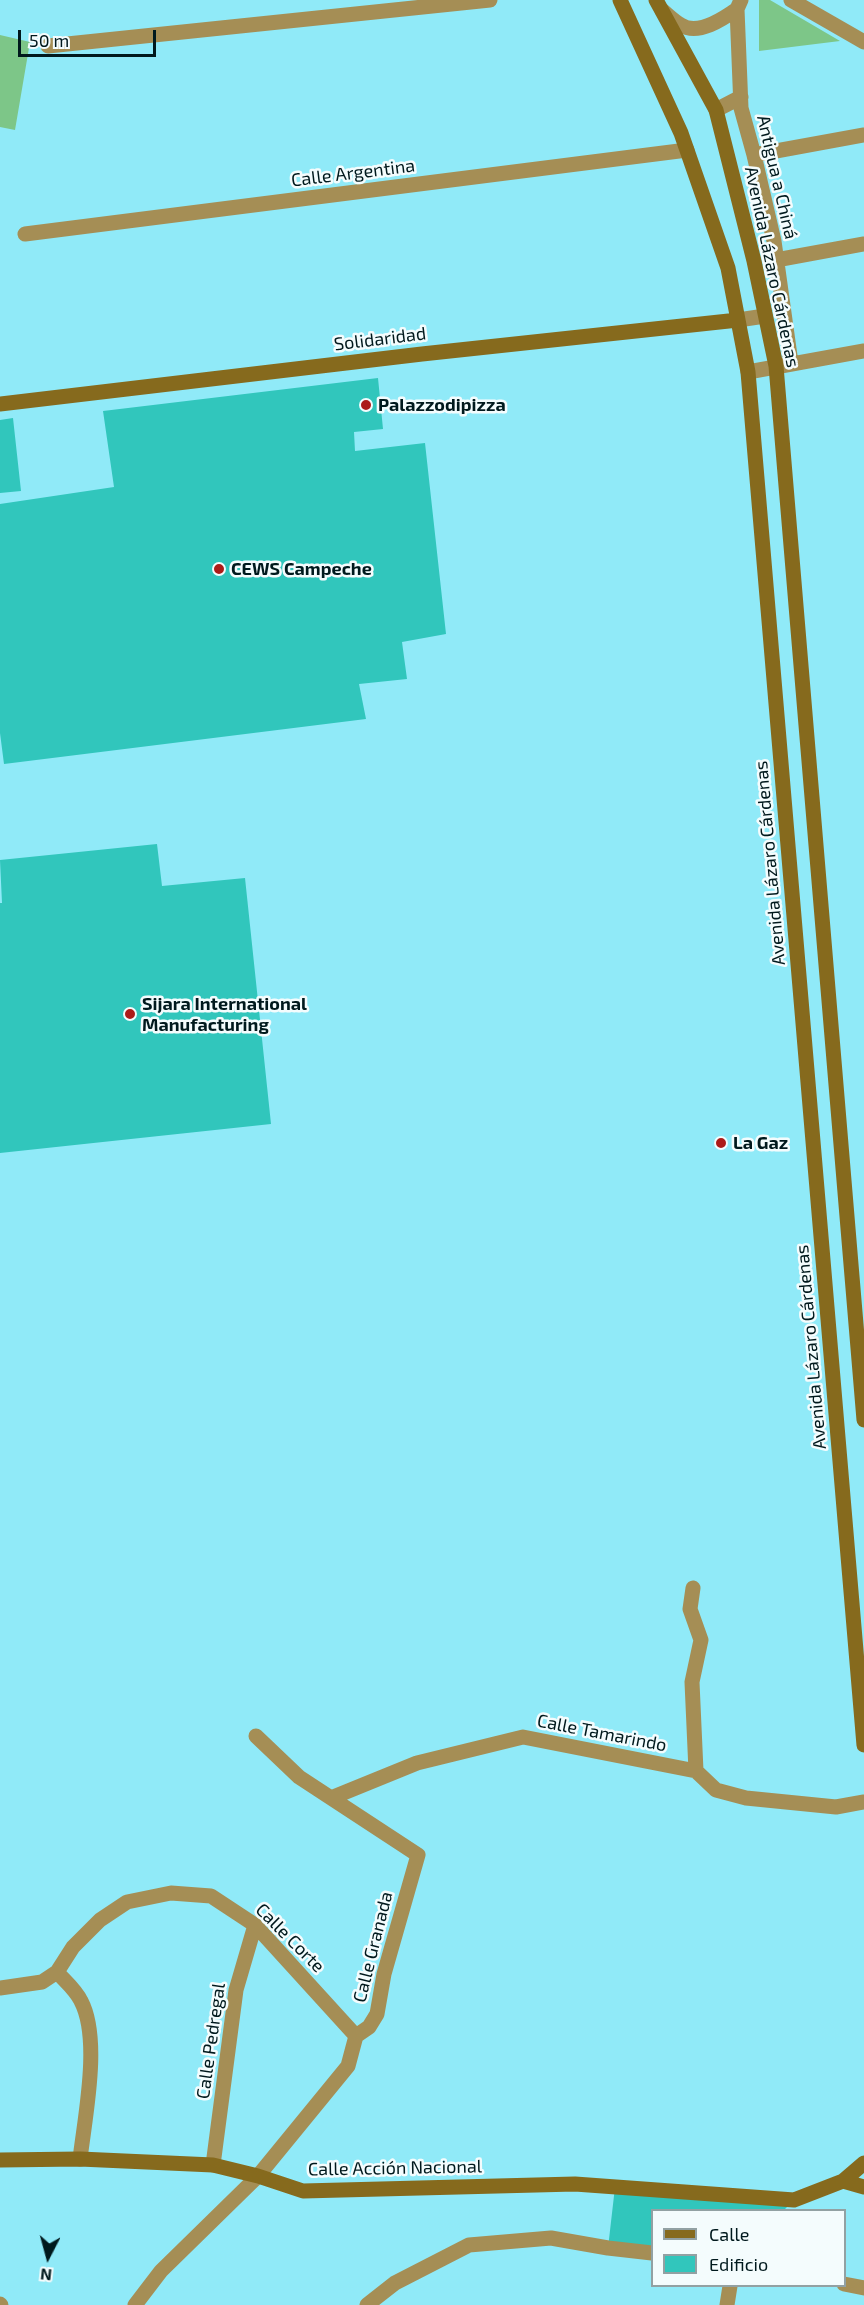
<!DOCTYPE html>
<html>
<head>
<meta charset="utf-8">
<style>
  body { margin:0 }
  #map { position:relative; width:864px; height:2305px; overflow:hidden; background:#90eaf8; font-family:"Exo 2",sans-serif }
  canvas { display:block }
  .legend { position:absolute; left:651px; top:2209px; width:195px; height:78px; box-sizing:border-box; background:#f4fcfd; border:2px solid #92a1a3; margin:0; padding:8px 10px; list-style:none; font-size:18px; color:#00191d }
  .legend li { display:flex; align-items:center; gap:12px; height:30px }
  .legend b { width:30px; border:2px solid #92a1a3 }
  .north { position:absolute; left:18px; top:2227px; width:60px; height:60px; -webkit-text-stroke:4px #f4fcfd; paint-order:stroke; rotate:186deg; font-size:16px; font-weight:700; line-height:24px; text-align:center; color:#00191d }
  .north::after { content:''; display:block; margin:auto; width:21px; height:27px; background:#00191d; clip-path:polygon(50% 0,100% 100%,50% 72%,0 100%) }
  .scale { position:absolute; left:18px; top:30px; width:138px; height:27px; box-sizing:border-box; border:3px solid #00191d; border-top:0; padding-left:8px; font-size:18px; line-height:21px; white-space:nowrap; color:#00191d; -webkit-text-stroke:4px #f4fcfd; paint-order:stroke }
</style>
</head>
<body>
<div id="map">
<canvas width="864" height="2305"></canvas>
<ul class="legend">
<li><b style="height:8px;background:#866a1d"></b>Calle</li>
<li><b style="height:16px;background:#31c6bc"></b>Edificio</li>
</ul>
<div class="north">N</div>
<div class="scale">50 m</div>
</div>
<script>
const c = document.querySelector('canvas').getContext('2d');
c.lineJoin = 'round';
function fill(path, color) { c.fillStyle = color; c.fill(path, 'evenodd'); }
function stroke(path, color, width, dash) { c.strokeStyle = color; c.lineWidth = width; c.lineCap = dash ? 'butt' : 'round'; c.setLineDash(dash || []); c.stroke(path); }
function write(font, color, halo, rows, align = 'center') {
  c.font = font + ' "Exo 2",sans-serif'; c.lineWidth = 5; c.setLineDash([]); c.textBaseline = 'middle'; c.strokeStyle = halo; c.fillStyle = color; for (const [text, x, y, turn = 0] of rows) {
    c.save(); c.translate(x, y); c.rotate((+turn || 0) * Math.PI / 180); c.textAlign = isNaN(turn) ? turn : align; if (halo) c.strokeText(text, 0, 0); c.fillText(text, 0, 0); c.restore();
  }
}
const green = new Path2D(`
  M759 0H770L840 41 759 51Z
  M0 35 30 42 15 130 0 127Z`);
const building = new Path2D(`
  M378 378 383 429 354 432 355 451 425 443 446 634 402 642 407 679 359 684 366 719 4 764 0 733V504L114 487 103 411Z
  M13 418 21 491 0 493V420Z
  M157 844 162 886 245 878 271 1124 0 1153V903H2L0 860Z
  M615 2187 794 2200 784 2210H652V2253L608 2248Z`);
const street = new Path2D(`
  M741 0 737 9 741 108 754 155 774 241 791 363
  M791 0 864 42
  M662 10C668 15 674 21 681 25 698 36 723 19 737 9
  M48 46 490 0
  M716 110 741 97
  M754 155 864 135
  M25 234 687 150
  M776 260 864 244
  M738 320 765 316
  M748 372 864 351
  M693 1588 690 1609 701 1640 692 1682 696 1771 716 1790 746 1798 836 1807 864 1802
  M331 1798 417 1763 523 1737 696 1771
  M57 1972C65 1981 76 1990 81 2001 101 2039 85 2116 80 2159
  M0 1988 42 1982 57 1972 73 1947 100 1920 127 1902 171 1893 211 1896 255 1925 356 2036
  M213 2165 236 1990 255 1925
  M844 2284 864 2288
  M0 2304 1 2305
  M135 2305 161 2271 258 2176 348 2066 356 2036 369 2027 377 2014 384 1974 418 1855 299 1777 256 1736
  M367 2305 395 2283 469 2245 551 2238 608 2248 652 2253
  M727 2305 730 2286`);
const secondary = new Path2D(`
  M620 0 681 133 728 268 748 372 864 1745
  M656 0 716 110 754 261 776 366 864 1420
  M0 404 422 354 738 320
  M0 2160 80 2159 213 2165 258 2176 303 2191 575 2184 794 2200 843 2181 864 2163
  M843 2181 864 2187`);
const markers = [
  [366,405,6,"#ac1b18"],
  [219,569,6,"#ac1b18"],
  [130,1014,6,"#ac1b18"],
  [721,1143,6,"#ac1b18"]
];
const streetNames = [
  ["Calle Argentina",353,173,-7],
  ["Antigua a Chiná",777,177,77],
  ["Avenida Lázaro Cárdenas",772,267,78],
  ["Solidaridad",380,339,-7],
  ["Avenida Lázaro Cárdenas",770,863,-95],
  ["Avenida Lázaro Cárdenas",811,1347,-95],
  ["Calle Tamarindo",602,1733,11],
  ["Calle Corte",290,1938,45],
  ["Calle Granada",373,1947,-76],
  ["Calle Pedregal",211,2041,-82],
  ["Calle Acción Nacional",395,2168,-1]
];
const poiNames = [
  ["Palazzodipizza",378,405],
  ["CEWS Campeche",231,569],
  ["Sijara International",142,1004],
  ["Manufacturing",142,1025],
  ["La Gaz",733,1143]
];
fill(green, '#7dc688');
fill(building, '#31c6bc');
stroke(street, '#a58e55', 15);
stroke(secondary, '#866a1d', 15);
for (const [x, y, r, color] of markers) { const dot = new Path2D(); dot.arc(x, y, r, 0, 2 * Math.PI); c.fillStyle = color; c.fill(dot); stroke(dot, '#f4fcfd', 2); }
write('18px', '#00191d', '#f4fcfd', streetNames);
write('bold 18px', '#00191d', '#f4fcfd', poiNames, 'left');
</script>
</body>
</html>
